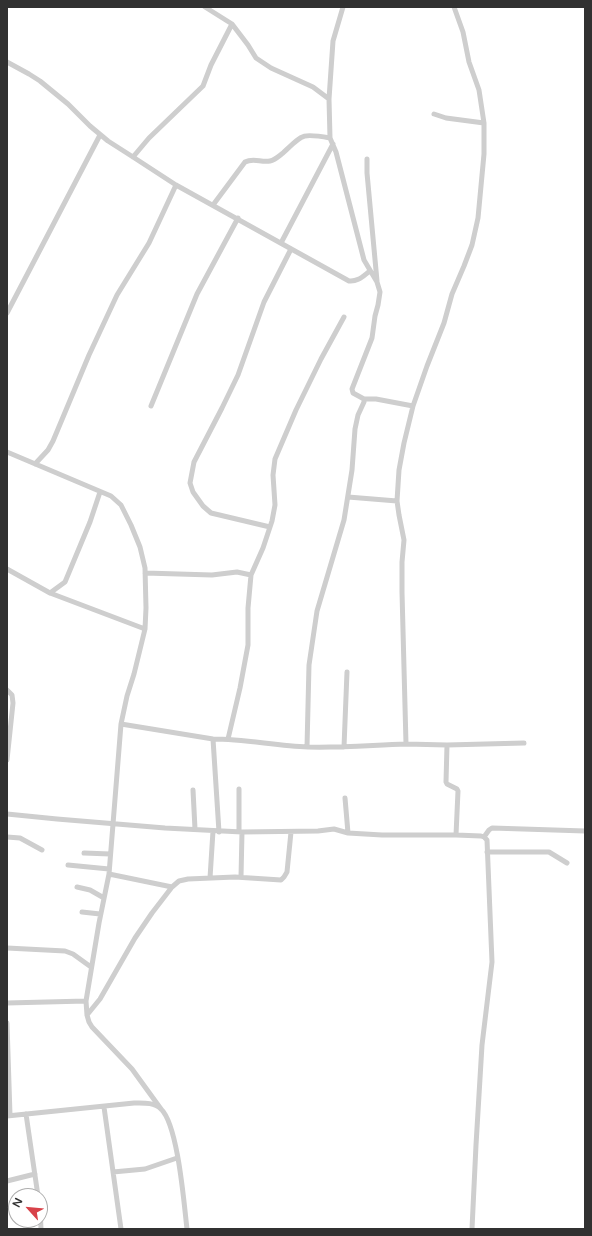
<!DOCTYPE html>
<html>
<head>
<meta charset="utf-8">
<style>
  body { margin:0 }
  #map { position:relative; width:592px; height:1236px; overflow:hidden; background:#fff; font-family:"Varela Round",sans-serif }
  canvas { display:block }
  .frame { position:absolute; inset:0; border:8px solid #313131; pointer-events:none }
  .north { position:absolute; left:8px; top:1188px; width:40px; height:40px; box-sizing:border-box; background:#fff; border:1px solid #adadad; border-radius:50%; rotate:297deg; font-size:11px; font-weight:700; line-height:16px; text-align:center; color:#313131 }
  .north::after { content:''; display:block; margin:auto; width:14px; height:18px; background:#d84249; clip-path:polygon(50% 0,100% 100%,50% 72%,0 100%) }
</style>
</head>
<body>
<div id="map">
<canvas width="592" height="1236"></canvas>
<div class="frame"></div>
<div class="north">N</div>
</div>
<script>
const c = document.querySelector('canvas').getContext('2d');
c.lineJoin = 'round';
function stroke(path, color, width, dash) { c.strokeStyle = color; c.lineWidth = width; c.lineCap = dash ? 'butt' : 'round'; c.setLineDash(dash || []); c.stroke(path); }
const minor = new Path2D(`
  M205 7 232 24 248 45 256 58 271 68 313 87 329 99 330 138 336 152 364 260 377 282 380 292 378 305 375 316 372 338 352 389 353 393 364 399V402L358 415 355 429 352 470 344 520 317 611 309 665 307 747
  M454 7 463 32 469 62 479 90 484 123V154L478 218 472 245 464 266 452 294 444 323 427 366 413 406 404 443 399 470 397 501 399 515 404 540 402 562V592L406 744 447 745 446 782 447 784 457 789 458 791 456 835 481 836 484 837 487 840 492 962 482 1045 476 1145 472 1229
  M7 62 29 74 40 81 68 104 90 126 108 141 133 157 176 185 349 281C358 282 363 276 370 271
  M329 99 333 41 343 7
  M434 114 446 118 484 123
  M133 157 149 138 203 86 211 65 232 24
  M367 159V173L377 281
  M213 205 245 162C254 157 261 163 270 161 275 160 279 156 283 153 303 134 302 133 330 138
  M281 243 333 144
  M7 313 100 135
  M364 399H376L413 406
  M151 406 197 294 238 218
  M7 452 111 496 121 505 131 525 140 547 145 568 146 608 145 629 134 674 127 696 121 724 109 874 99 923 86 1001 87 1015 89 1022 92 1027 132 1069 161 1109
  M35 464 48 450 53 441 89 355 117 295 149 243 176 185
  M348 497 397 501
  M270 527 211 513 203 506 193 492 190 483 194 462 222 408 238 375 264 302 291 249
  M7 569 50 593 145 629
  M145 573 212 575 237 572 251 575
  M50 593 65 582 90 522 100 492
  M7 690 12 695 13 703 7 760
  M121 724 213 739C245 739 276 746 308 747 341 748 373 745 406 744
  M213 739 219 832
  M228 739 240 688 248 645V608L251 575 263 548 272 521 275 505 273 475 275 459 296 410 321 359 344 317
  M447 745 524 743
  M344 747 347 672
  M193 790 195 829
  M345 798 348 833
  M7 814 57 819 165 828 242 832
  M239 832V789
  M7 837 20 838 42 850
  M484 837 489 830 492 828 585 831
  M487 852H549L567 863
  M84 853 110 854
  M68 865 109 869
  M109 874 172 887
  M241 877 242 832 318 831 334 829 348 833 382 835H456
  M210 878 213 831
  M77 887 90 890 104 898
  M82 912 100 914
  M7 948 65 951 73 954 91 967
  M7 1003 86 1001
  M87 1015 100 999 135 938 152 913 172 887 179 881 188 879 235 877 281 880 284 877 287 872 291 832
  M7 1023 10 1115
  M104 1107 121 1229
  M26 1114 38 1196
  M7 1116 134 1103C143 1103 154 1102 161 1109 178 1125 184 1204 187 1229
  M113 1172 145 1169 177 1158
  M7 1181 35 1174
  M40 1207 41 1229`);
stroke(minor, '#cecece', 5);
</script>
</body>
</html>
